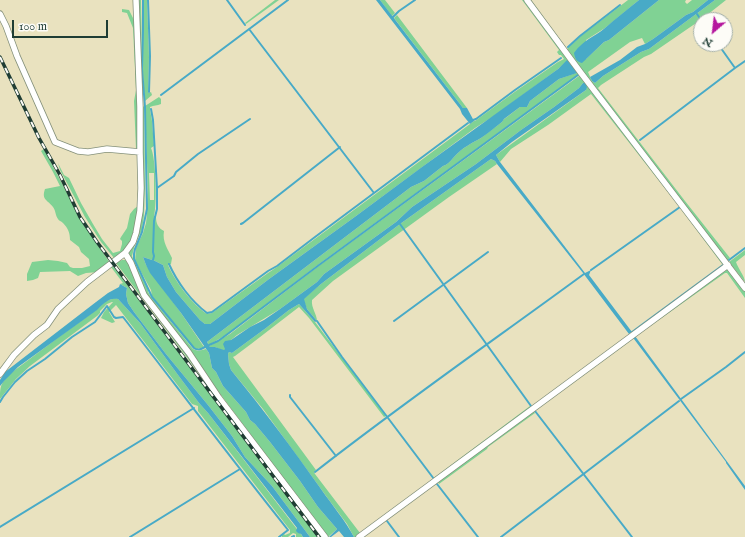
<!DOCTYPE html>
<html>
<head>
<meta charset="utf-8">
<style>
  body { margin:0 }
  #map { position:relative; width:745px; height:537px; overflow:hidden; background:#e9e2bf; font-family:"IM FELL English",serif }
  canvas { display:block }
  .north { position:absolute; left:693px; top:12px; width:40px; height:40px; box-sizing:border-box; background:#fdfcf7; border:1px solid #a4b0a9; border-radius:50%; rotate:208deg; font-size:11px; font-weight:700; line-height:16px; text-align:center; color:#1f3d34 }
  .north::after { content:''; display:block; margin:auto; width:14px; height:18px; background:#b5179e; clip-path:polygon(50% 0,100% 100%,50% 72%,0 100%) }
  .scale { position:absolute; left:12px; top:20px; width:96px; height:18px; box-sizing:border-box; border:2px solid #1f3d34; border-top:0; padding-left:5px; font-size:12px; line-height:14px; white-space:nowrap; color:#1f3d34; -webkit-text-stroke:3px #fdfcf7; paint-order:stroke }
</style>
</head>
<body>
<div id="map">
<canvas width="745" height="537"></canvas>
<div class="north">N</div>
<div class="scale">100 m</div>
</div>
<script>
const c = document.querySelector('canvas').getContext('2d');
c.lineJoin = 'round';
function fill(path, color) { c.fillStyle = color; c.fill(path, 'evenodd'); }
function stroke(path, color, width, dash) { c.strokeStyle = color; c.lineWidth = width; c.lineCap = dash ? 'butt' : 'round'; c.setLineDash(dash || []); c.stroke(path); }
const green = new Path2D(`
  M138 0H141C142 34 141 68 143 102L142 103Z
  M143 0H147L149 57 148 93H149L151 92 152 95 145 101C141 68 144 34 143 0Z
  M275 0H279L246 24 245 23Z
  M380 0H385L395 13 392 16Z
  M522 0H525L723 263 722 264 678 205 591 94 548 125 511 149 500 162 496 155 586 90 583 83 579 88 554 107 521 130 476 164 412 207 396 222 324 274 317 282 280 309 237 335 231 340 224 351 215 347H210L209 346 230 334 320 265 579 76V74L319 264 229 333 209 345 207 342 411 187 424 181 443 166C449 164 451 160 455 156 462 148 472 143 481 138 488 133 495 127 502 122L503 120 520 107H527L530 101 559 79 576 73 573 67 567 61 558 69 497 114 475 128 356 216 269 279 210 324H205L200 320 176 292 167 277 163 265 155 261 143 257 146 265 181 313 204 347 197 349 194 348 152 296 151 290 135 261 136 248 143 233 146 223 147 214 148 190 145 106 159 97 161 99V104C157 106 154 105 150 107V110L152 121 154 146 151 148C156 159 157 203 154 216L156 217C156 223 158 228 164 231 162 242 168 249 172 258L171 264 168 265C175 282 193 305 207 314L212 313 268 273 277 267 470 124 474 121H475L516 91 558 62 564 59 561 55H559L557 52 559 50 528 8ZM149 173H154V200H150Z
  M529 0H531L567 49 581 36 628 0H639L605 28 586 40V59L604 42 609 40 659 0H686L685 2 687 4 692 0H708L693 12 686 15 653 39 645 44 642 38 630 42 588 72 592 81 595 83 603 76 641 52 649 49 715 0H726L702 19 651 54 644 57 601 85 598 88 685 201 730 258 727 261Z
  M122 9 129 10 134 20 138 107V149H136L134 101 136 90 133 28 127 13 122 12Z
  M397 15 467 108H463L394 18Z
  M144 106 145 188 144 215 142 230 135 244 132 256 134 261 148 290V292L151 297 193 349 198 351 206 349 209 353 212 368 216 372 223 386 246 412 250 420 255 424 270 442 300 481 318 507 337 529 328 537 268 458 145 293 128 254 139 232 141 223 143 171 142 108Z
  M44 149 82 222 110 263 99 272 86 273 78 276 70 271 40 272 38 278 33 280 27 281V274L32 262 48 260 58 261 67 263 70 267 73 268H82L90 266 89 259 81 252 79 247 70 240C70 233 68 228 63 223 61 221 59 221 58 219 55 215 56 211 53 207 48 200 41 200 45 189L60 186 53 172 41 151Z
  M491 159 495 161 497 164 449 197 333 281 312 300C311 308 317 314 317 321L307 309 303 299 321 284 400 224Z
  M58 163 64 175 69 178 81 203 93 224 102 239 113 253 120 251 122 244V241L120 239 121 237 127 228 130 214 134 209 138 206 136 228 128 248 114 258 101 242 85 217 60 170Z
  M745 250V255L736 262C738 268 745 277 745 282L729 262Z
  M122 260H125L128 261 138 282 212 391 116 263Z
  M113 266 318 537H310L272 486 245 457 232 436 208 405 166 354 134 312 128 303 126 294 127 288 120 284 123 283 111 267Z
  M726 269 729 270 745 291V298L727 273H725L632 339 630 341 536 410 535 409Z
  M115 298 118 299 140 323 178 375 199 403 208 413 303 537H296V534L293 533 288 537H282V535L284 534 285 535 290 533V530L198 411V406L192 404 116 305 109 312 115 322 112 323 101 318 104 312 113 302H112L107 304 100 311V313L97 316 30 366 16 379 0 399C0 385 1 383 11 373L63 334 96 310 106 301Z
  M299 304 315 322 386 416 384 417 309 318 299 307 251 344 235 356 233 357 316 470 314 472 315 474 360 533 356 537H354L347 524 329 500 263 409 231 370 229 364 228 354 229 352 232 353 266 328 289 310Z
  M530 406 531 408 436 479 435 477Z
  M533 410 535 413 488 447 487 449 439 484 438 482Z`);
const water = new Path2D(`
  M376 0H380L463 108H467L474 121 470 124 462 114 460 109Z
  M639 0H659L609 40 604 42 582 63C577 62 575 59 574 53 583 40 594 37 605 28 616 18 628 9 639 0Z
  M708 0H715L649 49 641 52 603 76 595 83 592 81 590 77 620 60 637 47 645 44 653 39 686 15 693 12Z
  M567 60 573 67 577 73 559 79 530 101 527 107H520L504 119 502 122C495 127 489 133 481 138 472 143 462 148 455 156 451 160 449 164 443 166L424 181 411 187 207 342 210 347H215L224 350 225 349 223 344 225 341 231 340 250 327 264 320 280 309 317 282 324 274 396 222 412 207 476 164 521 130 554 107 579 88 583 83H585L587 87 586 90 512 142 496 155 500 162 585 273 591 270 589 275 632 332 629 334 583 273 497 164 495 161 491 159 400 224 321 284 304 299 307 309 317 321 315 322 299 304 289 310 266 328 232 353 229 352 228 354 229 364 231 370C263 409 292 448 321 489 332 505 345 520 354 537H344L339 531 331 537H329L337 529 318 507 300 481 270 442 255 424 250 420 246 412 223 386 216 372 212 368 209 353 181 313 150 273 146 265 143 257 155 261 163 265 167 277 176 292 200 320 205 324H210L269 279 356 216 422 167 558 69Z
  M120 284 127 288 126 294 128 303 134 312 166 354 208 405 232 436 245 457 272 486 310 537H303L301 534 298 533 296 531 297 528 208 413 199 403 178 375 140 323 118 299C109 297 103 304 97 310L18 367 5 380 0 386V380L5 372 96 302 108 293 119 287Z
  M635 336 745 486V490L726 463V462L634 339H632Z`);
const stream = new Path2D(`
  M143 0V29L142 69 145 107 147 209 142 232 135 249 134 254V259L152 297 194 348C198 351 201 349 205 347
  M148 0 150 56 149 92
  M227 0 245 25
  M697 14 701 20
  M393 17 399 11 415 0
  M249 29 374 193
  M568 47 580 36 620 5
  M735 68 745 61
  M161 95 288 0
  M151 109 153 120 157 188V209L154 221 153 252 154 256 153 260
  M473 120 476 119 515 90 561 58
  M640 140 735 68 718 44
  M157 188 174 176 176 172 198 154 250 119
  M241 224 243 223 340 147
  M400 224 531 406
  M729 260 745 248
  M169 264C177 282 191 301 207 313L212 312 268 271 277 266 315 237 468 123
  M591 270 680 207
  M317 321 342 357 434 479
  M394 321 488 252
  M632 332 723 265
  M209 345 218 341 229 333 319 265 578 75
  M290 395V397L336 456
  M681 399 726 367 745 352
  M0 402 3 397 15 382 27 371 45 359 72 337 95 322 107 306 114 317 116 318 123 317C178 388 232 460 288 530L279 537
  M535 411 632 537
  M315 472C403 403 494 340 584 274
  M437 484 478 537
  M387 521 399 537
  M0 527 194 408
  M130 537 240 469
  M292 537 294 536V537
  M501 537 679 401`);
const minor = new Path2D(`
  M527 0 581 73 745 288
  M0 14 6 26 17 56 55 142 78 151 88 152 107 149 140 152
  M125 253 131 263 144 295 189 353 219 398 325 537
  M0 374 14 355 34 335 47 325 58 309 87 282 125 253 133 242 136 233 140 211 141 188 140 152V107L136 0
  M359 537 728 265`);
const rail = new Path2D(`
  M0 57 39 138 60 175 80 217 97 242 319 537`);
fill(green, '#80d294');
fill(water, '#48aac7');
stroke(stream, '#48aac7', 2);
stroke(minor, '#84907a', 7);
stroke(minor, '#fff', 5.5);
stroke(rail, '#1f3d34', 3.5);
stroke(rail, '#fdfcf7', 2, [6]);
</script>
</body>
</html>
